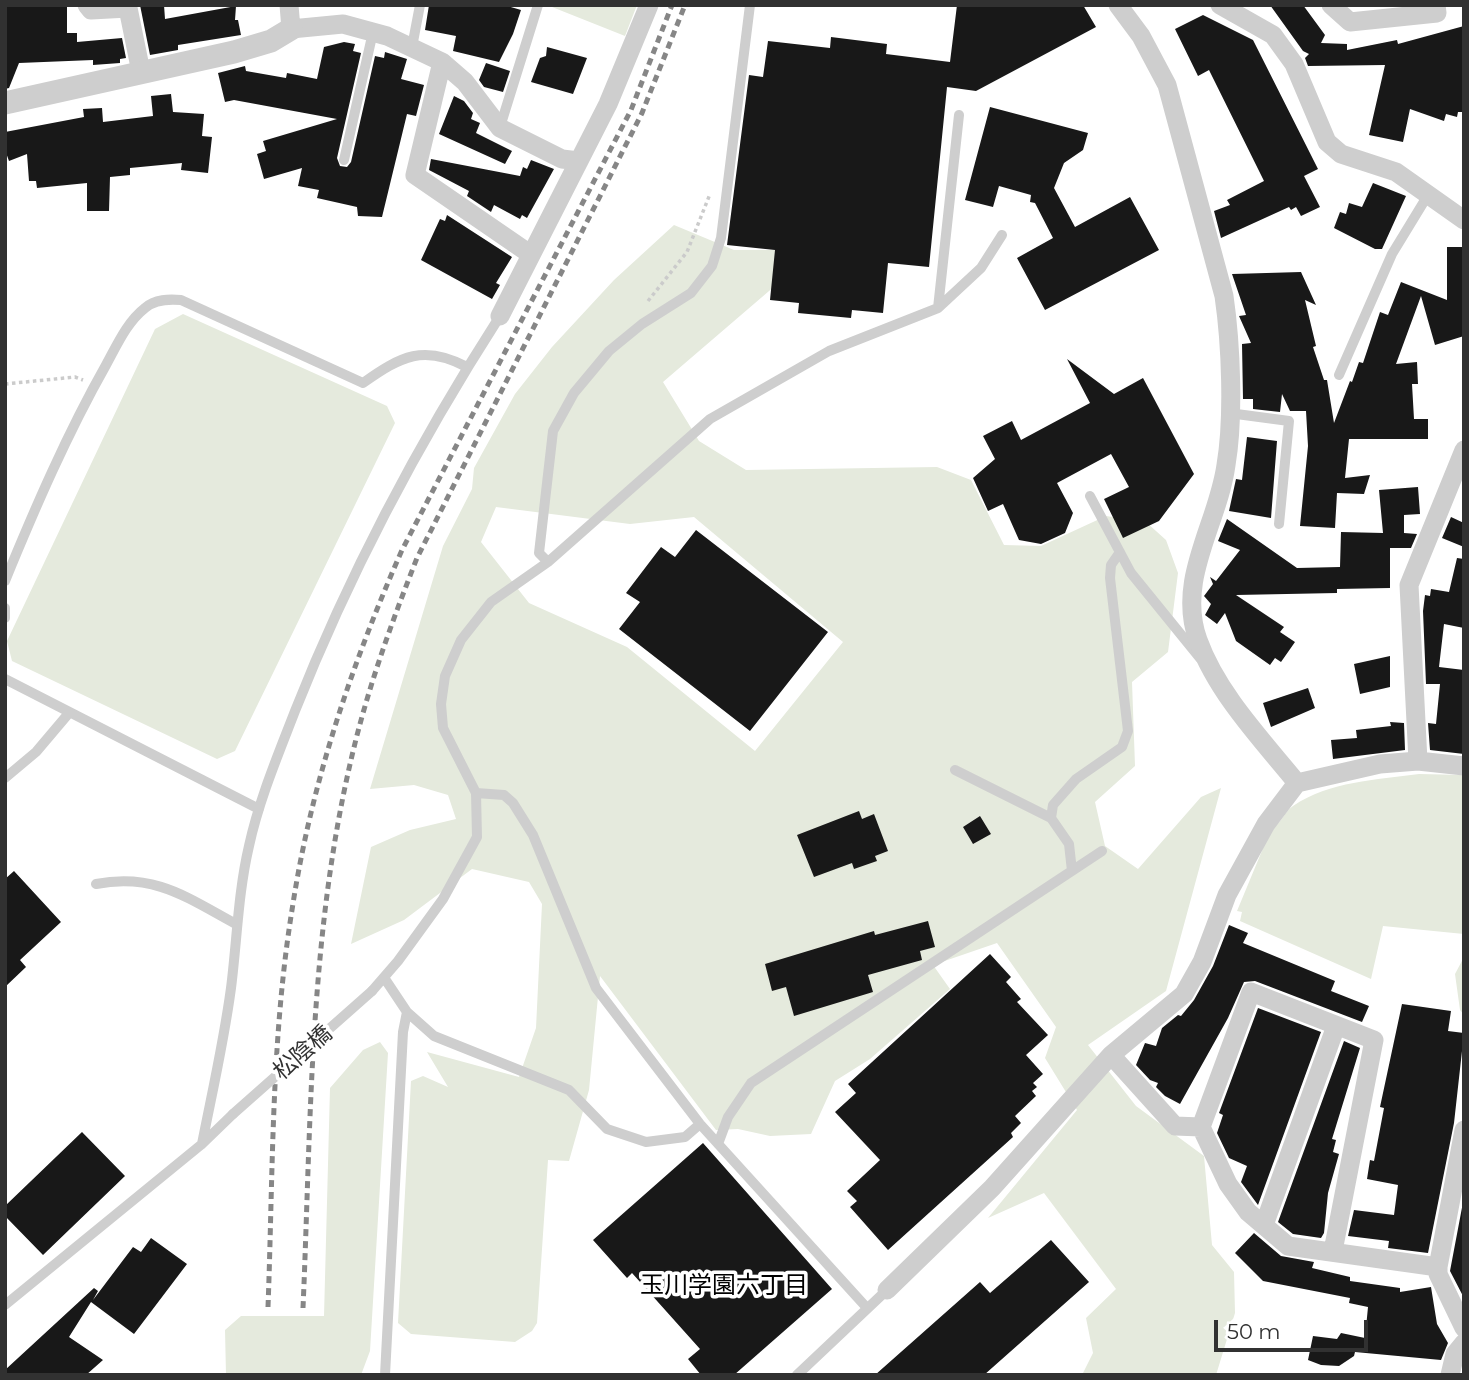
<!DOCTYPE html>
<html>
<head>
<meta charset="utf-8">
<style>
  body { margin:0 }
  #map { position:relative; width:1469px; height:1380px; overflow:hidden; background:#fff; font-family:Montserrat,sans-serif }
  canvas { display:block }
  .frame { position:absolute; inset:0; border:7px solid #313131; pointer-events:none }
  .scale { position:absolute; left:1214px; top:1320px; width:154px; height:32px; box-sizing:border-box; border:4px solid #313131; border-top:0; padding-left:9px; font-size:21px; line-height:24px; white-space:nowrap; color:#313131; -webkit-text-stroke:5px #fff; paint-order:stroke }
</style>
</head>
<body>
<div id="map">
<canvas width="1469" height="1380"></canvas>
<div class="frame"></div>
<div class="scale">50 m</div>
</div>
<script>
const c = document.querySelector('canvas').getContext('2d');
c.lineJoin = 'round';
function fill(path, color) { c.fillStyle = color; c.fill(path, 'evenodd'); }
function stroke(path, color, width, dash) { c.strokeStyle = color; c.lineWidth = width; c.lineCap = dash ? 'butt' : 'round'; c.setLineDash(dash || []); c.stroke(path); }
function write(font, color, halo, rows, align = 'center') {
  c.font = font + ' Montserrat,"Noto Sans JP",sans-serif'; c.lineWidth = 7; c.setLineDash([]); c.textBaseline = 'middle'; c.strokeStyle = halo; c.fillStyle = color; for (const [text, x, y, turn = 0] of rows) {
    c.save(); c.translate(x, y); c.rotate((+turn || 0) * Math.PI / 180); c.textAlign = isNaN(turn) ? turn : align; if (halo) c.strokeText(text, 0, 0); c.fillText(text, 0, 0); c.restore();
  }
}
const green = new Path2D(`
  M547 5H637L625 36Z
  M674 225 734 250H775L790 273 663 382 699 441 746 470 937 467 971 480 1004 545 1041 546 1106 516 1146 522 1166 540 1178 573 1168 652 1132 682 1135 766 1095 802 1105 846 1138 869 1201 797 1221 788 1166 991 1088 1045 1136 1106 1204 1156 1212 1245 1234 1272 1235 1313 1216 1375H1082L1093 1353 1086 1318 1116 1289 1044 1193 988 1218 1077 1110 1045 1058 1056 1027 997 943 933 965 950 989 870 1059 835 1081 811 1134 770 1136 738 1129 716 1130 600 976 589 1090 569 1161 548 1160 537 1323 532 1331 515 1342 411 1334 398 1323 411 1081 423 1076 448 1087 427 1052 519 1077 536 1028 542 904 529 882 472 869 404 920 351 944 371 847 410 830 456 819 448 795 414 785 370 789 443 546 472 489 474 468 515 394 552 347 614 280ZM496 507 630 524 694 517 843 642 755 751 627 647 529 603 481 542Z
  M183 314 387 406 395 423 235 751 217 759 12 661 7 641 155 329Z
  M1419 774 1464 775V934L1383 926 1371 979 1240 921 1242 912 1237 911 1271 829C1282 823 1284 812 1293 806 1330 781 1376 780 1419 774Z
  M1464 957V1015L1460 1010 1455 974Z
  M380 1042 388 1053 370 1351 361 1375H226L225 1330 241 1316H324L330 1088 363 1050Z`);
const building = new Path2D(`
  M5 5H67V33H77V42L122 38 126 58 120 59V63L93 65V60L19 63 9 88 5 89Z
  M140 5H164L165 19 236 6 235 20H238L241 35 178 45V50L150 55Z
  M429 5H504L521 10 513 34 499 62 453 51 456 36 425 30Z
  M957 5H1083L1096 27 976 91 947 87 929 267 888 263 883 313 852 310 851 318 798 313 799 303 770 300 775 250 727 245 749 75 763 77 768 41 830 48 831 37 887 44 886 54 950 62Z
  M1270 5H1303L1325 35 1321 43 1347 44V50L1397 40 1398 44 1464 26V112H1458L1457 117 1446 114 1444 121 1410 109 1403 142 1369 135 1385 65 1308 66 1305 58 1309 54 1303 51Z
  M1203 15 1253 40 1318 169 1304 176 1320 207 1301 216 1296 207 1291 210 1289 207 1221 238 1214 211 1230 205 1227 200 1264 181 1209 70 1198 76 1175 29Z
  M344 42 355 44 353 51 361 53 337 158 340 166 347 167 351 162 375 56 384 58 385 52 407 59 401 79 424 85 416 116 407 114 382 217 358 216 357 207 317 198 319 190 298 186 302 168 264 179 257 154 266 151 263 141 337 119 234 100 225 102 218 73 245 66 246 71 286 78 287 73 317 79 324 47Z
  M547 47 587 58 573 94 531 82 540 58 546 56Z
  M486 63 510 71 503 92 484 87 479 80Z
  M171 94 173 112 204 114 202 136 212 137 208 173 181 170 182 163 130 168V175L110 177 109 211H87V183L37 188 36 181H29L27 154 9 161 5 150V132L84 117 83 109 102 108 103 122 153 116 151 96Z
  M454 96 464 101 473 113 471 119 480 123 476 133 512 151 505 164 439 134Z
  M990 107 1088 133 1083 150 1064 163 1054 188 1075 227 1130 197 1159 250 1045 310 1017 258 1053 238 1035 203 1030 202 1031 195 999 186 993 207 965 200Z
  M431 159 520 176 523 167 527 169 531 160 554 169 527 218 522 215 520 219 494 205 491 212 467 196 469 191 429 170Z
  M1373 183 1406 196 1382 249H1375L1334 228 1340 212 1346 214 1349 203 1362 207Z
  M447 215 512 257 496 283 500 285 492 299 421 260 440 219 445 221Z
  M1447 247H1462L1464 336 1435 345 1421 296 1396 364 1417 362 1418 384H1412L1414 419H1428V439H1349L1345 478 1370 475 1364 494 1337 493 1335 528 1300 526 1308 446 1306 411H1290L1282 394 1280 412 1253 409V399H1243L1242 344 1251 343 1239 316 1246 315 1232 274 1301 272 1316 305 1305 300 1316 346 1313 347 1324 380H1327L1334 423 1350 381 1352 382 1359 362 1363 363 1380 312 1388 315 1401 282 1447 300Z
  M1067 359 1114 394 1143 378 1194 474 1159 521 1123 538 1104 499 1129 487 1111 454 1057 483 1073 513 1065 533 1041 544 1019 540 1003 504 988 511 973 478 995 459 983 436 1012 421 1021 440 1090 403Z
  M1247 437 1277 441 1271 518 1229 511 1236 479 1242 480Z
  M1418 487 1420 514 1404 515V533L1417 534 1411 548H1390V588L1337 589V593L1236 595 1284 627 1280 632 1295 642 1281 662 1275 658 1270 665 1236 641 1225 613 1217 624 1205 615 1211 604 1204 596 1213 584 1210 577 1216 581 1240 550 1218 541 1227 519 1297 568 1340 567 1341 532 1383 533 1379 490Z
  M1451 517 1464 523V547L1442 538Z
  M696 530 828 632 750 731 619 629 640 602 626 593 661 547 675 557Z
  M1457 558 1464 559V628L1444 624 1439 667 1464 670V754L1430 750 1428 723 1436 724 1440 684H1426L1423 611 1425 595 1430 596 1431 589 1449 592Z
  M1390 656V687L1360 694 1354 664Z
  M1308 688 1315 708 1271 727 1263 703Z
  M1390 722 1404 723 1405 750 1333 759 1331 740 1357 738 1356 730 1391 726Z
  M859 811 862 819 874 814 888 851 875 856 877 861 854 869 852 863 814 877 797 835Z
  M980 816 991 834 973 844 963 827Z
  M14 871 61 922 20 960 26 967 5 987V879Z
  M928 921 935 947 920 951 922 960 868 975 873 992 794 1016 786 987 772 991 765 964 874 931 875 935Z
  M1229 925 1248 933 1243 943 1335 981 1331 991 1369 1006 1362 1022 1255 981 1244 982 1228 1018 1180 1104 1165 1096 1156 1087 1158 1083 1150 1080 1136 1065 1145 1043 1156 1046 1162 1028 1178 1015 1181 1016 1194 1000 1213 966Z
  M990 954 1011 977 1006 982 1021 999 1017 1002 1048 1035 1026 1055 1043 1074 1033 1083 1037 1087 1032 1091 1036 1096 1015 1116 1021 1123 1011 1133 1013 1137 888 1250 850 1207 857 1201 847 1191 880 1160 835 1112 856 1093 848 1084Z
  M1402 1004 1451 1011 1448 1031 1464 1033 1454 1123 1428 1253 1388 1248 1389 1241 1348 1236 1354 1210 1394 1215 1398 1185 1367 1179 1370 1160 1374 1161 1384 1108 1380 1107Z
  M1258 1008 1321 1032 1258 1205 1241 1182 1247 1166 1229 1158 1217 1133 1223 1115 1219 1113Z
  M1344 1041 1360 1048 1332 1139 1336 1140 1333 1152 1339 1154 1328 1193 1324 1233 1321 1238 1293 1234 1278 1222Z
  M82 1132 125 1176 43 1255 5 1216V1206Z
  M703 1143 832 1289 734 1375H701L688 1359 700 1349 632 1273 627 1278 593 1240Z
  M1464 1197V1298L1450 1271Z
  M1254 1233 1281 1256 1314 1262 1312 1268 1350 1277V1281L1400 1288V1292L1431 1287 1437 1324 1448 1343 1441 1360 1355 1352 1354 1356 1339 1366 1321 1365 1308 1360 1313 1336 1337 1339 1341 1333 1365 1338 1368 1307 1349 1303 1350 1298 1263 1281 1235 1253Z
  M151 1238 187 1264 134 1334 91 1302 69 1337 103 1360 86 1375H5V1370L94 1288 98 1291 93 1300 133 1247 141 1252Z
  M1051 1240 1089 1282 984 1375H875L980 1282 990 1293Z`);
const path = new Path2D(`
  M648 301 687 252 710 194
  M5 384 75 377 83 380`);
const service = new Path2D(`
  M412 47 420 5
  M500 127 538 5
  M344 160 373 32
  M938 308 959 115
  M1339 375 1392 254 1428 195
  M1229 413 1289 421 1279 524
  M1090 496 1131 573 1200 658
  M548 562 539 553 553 431 574 393 609 351 642 324 691 293 712 266 721 238 750 5
  M5 581C35 508 67 434 106 365 117 345 127 322 145 308 155 299 169 299 181 300L363 383C401 356 424 344 467 367
  M5 608V618
  M5 679 259 809
  M955 770 1051 818 1069 844 1072 871
  M5 778 36 752 69 713
  M1051 818 1053 805 1076 779 1122 747 1128 731 1110 578 1111 565 1120 552
  M96 884C155 873 186 897 236 924
  M385 979 407 1012 434 1036 569 1090 607 1129 646 1142 685 1137 700 1124
  M372 991 398 961 443 899 477 837 476 793
  M202 1144C212 1093 224 1041 231 988 237 941 238 893 249 846 259 800 278 755 295 711 350 572 419 442 500 316
  M718 1144 728 1117 751 1083 1102 851
  M5 1305 202 1144 233 1114
  M867 1308 700 1124 596 988 533 835 513 803 504 795 476 793 443 728 441 704 445 676 461 640 491 602 548 562 710 419 829 351 938 308 981 268 1002 235
  M385 1375 403 1032 407 1012
  M797 1375 887 1290`);
const minor = new Path2D(`
  M87 5 91 10 128 8 141 72
  M289 5 291 29 343 24 387 36 442 62 465 82 500 128 562 159 579 161
  M1118 5 1141 36 1167 85 1224 296C1231 344 1234 418 1226 465 1218 524 1176 579 1198 640 1217 693 1262 740 1297 783
  M1220 5 1273 35 1294 64 1327 142 1341 154 1396 172 1464 220
  M1331 5 1350 22 1437 13 1436 5
  M442 62 415 175 530 254
  M500 316 608 104 649 5
  M1418 761 1409 585 1464 450
  M1111 1055 1175 1126 1201 1127 1228 1184 1248 1212 1288 1246 1438 1267
  M1201 1127 1251 992 1374 1040 1333 1251
  M1464 1130 1438 1267V1274L1464 1328
  M1264 1225 1336 1026
  M887 1290 992 1188 1111 1055 1184 994 1202 962 1227 895 1266 824 1297 783 1380 764 1418 761 1464 766
  M1450 1375 1455 1354 1464 1343`);
const tertiary = new Path2D(`
  M5 103 234 52 271 41 291 29`);
const rail = new Path2D(`
  M268 1307C273 1175 271 1040 292 910 311 784 351 666 402 550L631 110 672 5
  M303 1308C311 1126 309 939 351 760 367 690 391 624 417 558L642 113 685 5`);
const serviceBridge = new Path2D(`
  M233 1114 372 991`);
const streetNames = [
  ["松陰橋",303,1053,-41]
];
const neighbourhoodNames = [
  ["玉川学園六丁目",724,1286]
];
fill(green, '#e5eadd');
fill(building, '#181818');
stroke(path, '#cbcbcb', 3.5, [3.5, 3.5]);
stroke(service, '#cecece', 10);
stroke(minor, '#cecece', 19);
stroke(tertiary, '#cecece', 23);
stroke(rail, '#868686', 5, [7, 5]);
stroke(serviceBridge, '#cecece', 10);
write('23px', '#313131', '#fff', streetNames);
write('24px', '#000', '#fff', neighbourhoodNames);
</script>
</body>
</html>
